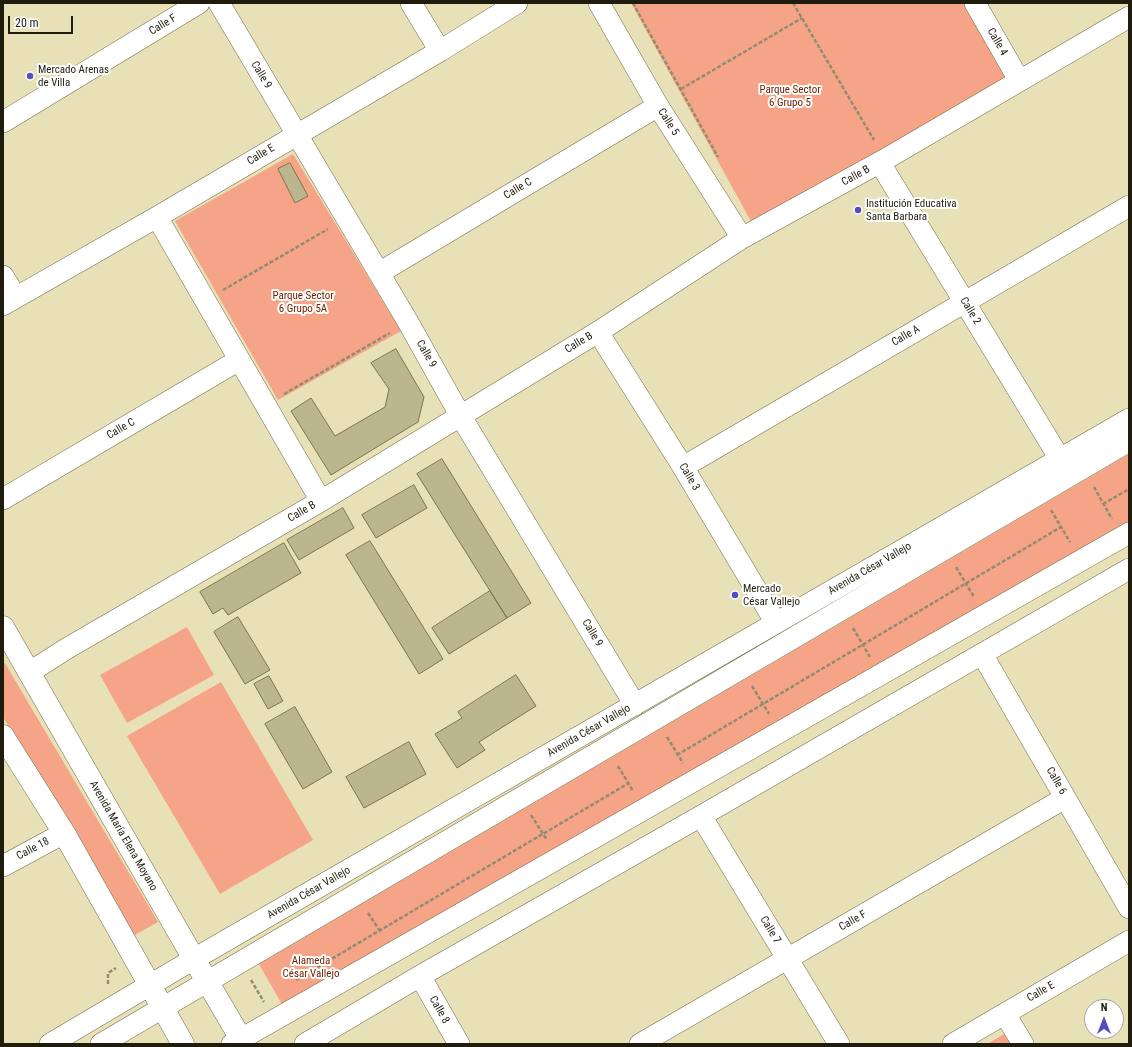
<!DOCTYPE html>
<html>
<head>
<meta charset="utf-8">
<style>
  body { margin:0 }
  #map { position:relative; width:1132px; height:1047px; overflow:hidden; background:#e8e1b8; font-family:"Roboto Condensed",sans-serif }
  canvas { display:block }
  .frame { position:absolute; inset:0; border:4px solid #1f1c0d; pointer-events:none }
  .north { position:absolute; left:1084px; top:999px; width:40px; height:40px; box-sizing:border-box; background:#fff; border:1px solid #a5a49e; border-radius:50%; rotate:0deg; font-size:11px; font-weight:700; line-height:16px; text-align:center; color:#1f1c0d }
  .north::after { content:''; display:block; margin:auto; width:14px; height:18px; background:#534dc4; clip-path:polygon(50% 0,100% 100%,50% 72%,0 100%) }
  .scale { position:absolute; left:8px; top:16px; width:65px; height:18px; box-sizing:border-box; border:2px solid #1f1c0d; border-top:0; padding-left:5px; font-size:12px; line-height:14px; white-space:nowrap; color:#1f1c0d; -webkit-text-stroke:3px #fff; paint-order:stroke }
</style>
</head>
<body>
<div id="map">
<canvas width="1132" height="1047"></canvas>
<div class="frame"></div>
<div class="north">N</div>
<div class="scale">20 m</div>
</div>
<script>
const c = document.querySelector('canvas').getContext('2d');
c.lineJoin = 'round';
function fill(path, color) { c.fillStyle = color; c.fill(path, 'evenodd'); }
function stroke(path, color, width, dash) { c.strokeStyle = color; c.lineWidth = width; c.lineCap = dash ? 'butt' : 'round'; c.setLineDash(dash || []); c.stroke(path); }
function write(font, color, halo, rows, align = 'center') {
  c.font = font + ' "Roboto Condensed",sans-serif'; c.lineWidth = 4; c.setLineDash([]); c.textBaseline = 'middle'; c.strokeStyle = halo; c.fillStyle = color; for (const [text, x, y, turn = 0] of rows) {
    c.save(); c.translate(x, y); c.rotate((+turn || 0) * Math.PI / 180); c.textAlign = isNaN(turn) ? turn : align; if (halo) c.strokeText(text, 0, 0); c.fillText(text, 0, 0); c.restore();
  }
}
const green = new Path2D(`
  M631 3H964L1008 79 753 225Z
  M293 154 401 331 278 400 175 221Z
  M1129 454V521L288 1015 259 964Z
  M187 627 214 675 127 723 100 675Z
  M3 660 158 922 133 936 3 717Z
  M221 682 313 840 220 894 127 736Z
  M1006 1033 1013 1044H987Z`);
const building = new Path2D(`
  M290 163 308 196 295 203 278 169Z
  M396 349 424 397 418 422 331 475 291 411 311 398 335 436 385 407 389 389 371 363Z
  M442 459 531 603 507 618 417 474Z
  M414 485 427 508 376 538 362 515Z
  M343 508 354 528 299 560 287 540Z
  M370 541 443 659 419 674 346 555Z
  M284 543 301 573 228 615 223 608 213 614 200 592Z
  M490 591 507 618 449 654 432 628Z
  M238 617 270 670 245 684 214 632Z
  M516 675 536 706 479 742 485 750 457 768 435 734 462 718 458 712Z
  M269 676 283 701 268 709 254 684Z
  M295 707 332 772 303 789 265 724Z
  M409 742 426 774 364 808 346 777Z`);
const path = new Path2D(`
  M633 3 718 157
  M793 3 874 140
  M681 89 802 18
  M223 290 328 229
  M284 394 390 333
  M1094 487 1112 519
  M1103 504 1129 489
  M1051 510 1070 542
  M956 567 974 597
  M853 628 870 657
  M752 686 769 714
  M667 737 683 763
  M677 755 1061 527
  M618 766 633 791
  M531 815 547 840
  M368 913 380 931
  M251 980 264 1002
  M296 980 629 783
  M108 984V973L116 968`);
const street = new Path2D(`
  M219 3 408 322 460 415 635 705
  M411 3 440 51
  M599 3 658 106 742 238
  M975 3 1019 80
  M3 122 199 3
  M880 163 1060 459
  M157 217 321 501
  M379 273 658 106
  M3 276 16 297
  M3 305 157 217 440 51 517 3
  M598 332 683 467 776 623
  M683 467 1129 206
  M3 499 239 360
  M982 654 1129 908
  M30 672 66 649 321 501 598 332 742 238 884 160 1129 17
  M701 816 839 1044
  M3 866 64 833
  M420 976 459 1044
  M1005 1014 1023 1044
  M50 1044 194 959 1129 419
  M101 1044 1129 441
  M232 1044 1129 533
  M305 1044 420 976 701 816 1129 569
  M640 1044 1065 798
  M953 1044 1129 941`);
const secondary = new Path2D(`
  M3 627 194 959 244 1044
  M3 736 64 833 183 1044`);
const markers = [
  [30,76,4,"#534dc4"],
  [858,210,4,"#534dc4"],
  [735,595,4,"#534dc4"]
];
const streetNames = [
  ["Calle F",163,25,-31],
  ["Calle 4",997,42,60],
  ["Calle 9",261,75,59],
  ["Calle 5",668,122,58],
  ["Calle E",261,155,-31],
  ["Calle B",856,176,-29],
  ["Calle C",518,189,-31],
  ["Calle 2",970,311,59],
  ["Calle A",906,336,-30],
  ["Calle B",579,343,-31],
  ["Calle 9",426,354,60],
  ["Calle C",121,429,-30],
  ["Calle 3",689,477,59],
  ["Calle B",302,512,-30],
  ["Avenida César Vallejo",870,569,-30],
  ["Calle 9",592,633,59],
  ["Avenida César Vallejo",589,731,-30],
  ["Calle 6",1056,781,60],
  ["Avenida María Elena Moyano",123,836,60],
  ["Calle 18",33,849,-28],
  ["Avenida César Vallejo",309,893,-30],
  ["Calle F",853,921,-30],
  ["Calle 7",770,930,59],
  ["Calle E",1041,992,-30],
  ["Calle 8",439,1010,60]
];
const poiNames = [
  ["Mercado Arenas",38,70],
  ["de Villa",38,83],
  ["Institución Educativa",866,204],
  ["Santa Barbara",866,217],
  ["Mercado",743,589],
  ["César Vallejo",743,602]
];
const parkNames = [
  ["Parque Sector",790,90],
  ["6 Grupo 5",790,103],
  ["Parque Sector",303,296],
  ["6 Grupo 5A",303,309],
  ["Alameda",311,961],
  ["César Vallejo",311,974]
];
fill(green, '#f6a488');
fill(building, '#bcb68e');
stroke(building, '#7b744f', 1);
stroke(street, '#736d48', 22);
stroke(secondary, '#736d48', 23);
stroke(path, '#918c6e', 2.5, [4, 2]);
stroke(street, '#fff', 21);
stroke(secondary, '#fff', 22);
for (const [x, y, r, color] of markers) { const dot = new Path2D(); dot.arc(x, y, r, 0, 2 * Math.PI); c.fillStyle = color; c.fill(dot); stroke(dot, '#fff', 1.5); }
write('11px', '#1f1c0d', '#fff', streetNames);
write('11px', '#1f1c0d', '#fff', poiNames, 'left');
write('11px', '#702200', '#fff', parkNames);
</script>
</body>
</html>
